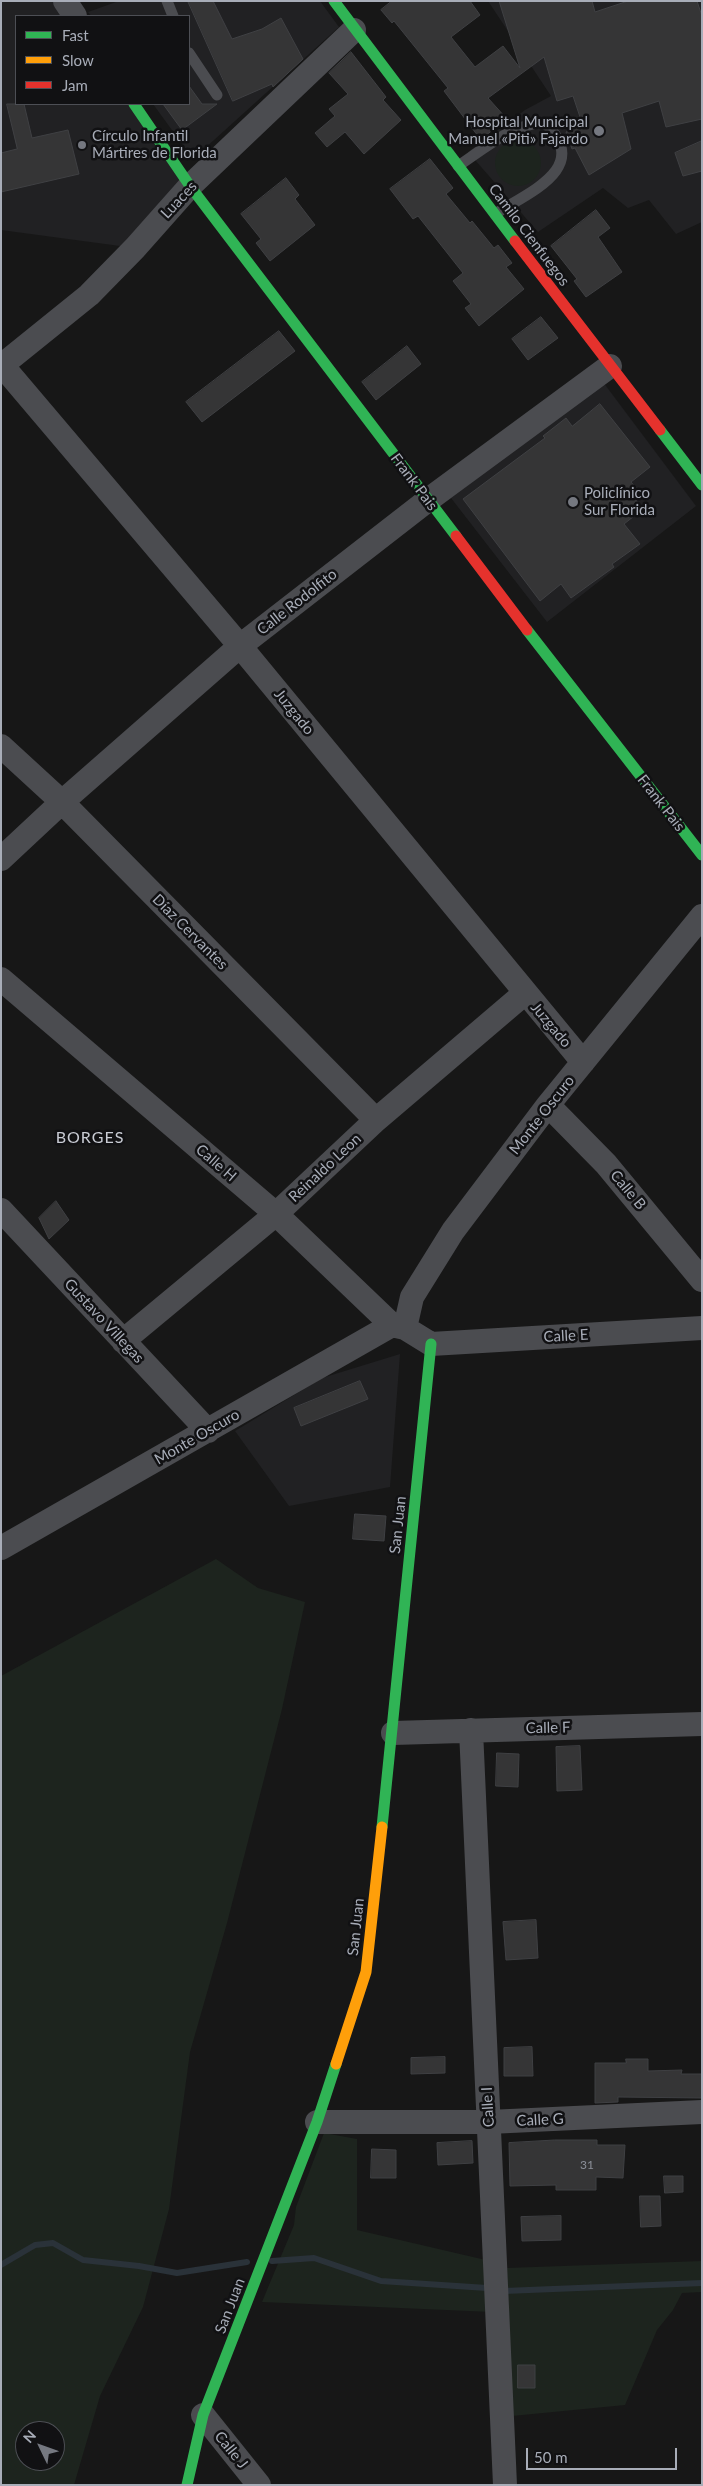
<!DOCTYPE html>
<html>
<head>
<meta charset="utf-8">
<style>
  body { margin:0 }
  #map { position:relative; width:703px; height:2486px; overflow:hidden; background:#171717; font-family:Lato,sans-serif }
  canvas { display:block }
  .frame { position:absolute; inset:0; border:2px solid #a8adb8; pointer-events:none }
  .legend { position:absolute; left:15px; top:15px; width:175px; height:90px; box-sizing:border-box; background:#111113; border:1px solid #4d4f55; margin:0; padding:6px 9px; list-style:none; font-size:15px; color:#a8adb8 }
  .legend li { display:flex; align-items:center; gap:10px; height:25px }
  .legend b { width:25px; border:1px solid #4d4f55 }
  .north { position:absolute; left:15px; top:2421px; width:50px; height:50px; box-sizing:border-box; background:#111113; border:1px solid #4d4f55; border-radius:50%; rotate:312deg; font-size:14px; font-weight:700; line-height:20px; text-align:center; color:#a8adb8 }
  .north::after { content:''; display:block; margin:auto; width:18px; height:22px; background:#757880; clip-path:polygon(50% 0,100% 100%,50% 72%,0 100%) }
  .scale { position:absolute; left:526px; top:2448px; width:151px; height:22px; box-sizing:border-box; border:2px solid #a8adb8; border-top:0; padding-left:6px; font-size:15px; line-height:18px; white-space:nowrap; color:#a8adb8; -webkit-text-stroke:4px #111113; paint-order:stroke }
</style>
</head>
<body>
<div id="map">
<canvas width="703" height="2486"></canvas>
<div class="frame"></div>
<ul class="legend">
<li><b style="height:6px;background:#30b455"></b>Fast</li>
<li><b style="height:6px;background:#ff9f0a"></b>Slow</li>
<li><b style="height:6px;background:#e5322d"></b>Jam</li>
</ul>
<div class="north">N</div>
<div class="scale">50 m</div>
</div>
<script>
const c = document.querySelector('canvas').getContext('2d');
c.lineJoin = 'round';
function fill(path, color) { c.fillStyle = color; c.fill(path, 'evenodd'); }
function stroke(path, color, width, dash) { c.strokeStyle = color; c.lineWidth = width; c.lineCap = dash ? 'butt' : 'round'; c.setLineDash(dash || []); c.stroke(path); }
function write(font, color, halo, rows, align = 'center') {
  c.font = font + ' Lato,sans-serif'; c.lineWidth = 5; c.setLineDash([]); c.textBaseline = 'middle'; c.strokeStyle = halo; c.fillStyle = color; for (const [text, x, y, turn = 0] of rows) {
    c.save(); c.translate(x, y); c.rotate((+turn || 0) * Math.PI / 180); c.textAlign = isNaN(turn) ? turn : align; if (halo) c.strokeText(text, 0, 0); c.fillText(text, 0, 0); c.restore();
  }
}
const built = new Path2D(`
  M1 1H66L76 16H16V104H135L190 186 135 248 1 230Z
  M119 1H320L339 27 193 159 153 104H189V16H91L88 12Z
  M488 1H702V222L676 234 649 200 628 208 603 188 538 232 468 152 525 110 551 96Z
  M603 382 696 506 547 622 451 498Z
  M400 1354 390 1487 289 1506 235 1431 322 1378Z`);
const green = new Path2D(`
  M495 163a23 23 0 1 1 46 0a23 23 0 1 1-46 0Z
  M216 1559 258 1588 305 1602 282 1709 227 1923 190 2052 169 2209 143 2307 100 2396 74 2485H1V1676ZM25 2431H55V2461H25Z
  M324 2133 357 2139V2230L490 2261 492 2312 262 2302 294 2225 296 2207Z
  M702 2261V2292L682 2293 673 2310 657 2330 625 2405 512 2416 507 2268Z`);
const stream = new Path2D(`
  M272 2261 314 2258 381 2281 487 2288
  M1 2265 35 2245 53 2243 83 2260 139 2266 177 2273 247 2262
  M504 2291 702 2283`);
const building = new Path2D(`
  M188 1H213L232 39 262 29 281 18 303 59 273 87 272 84 233 101Z
  M392 1H470L480 15 451 37 475 67 503 46 520 68 499 1H592L595 12 628 1H697L702 16V119L666 127 659 101 622 113 631 149 589 175 575 148 572 149 566 132 583 126 573 96 557 101 544 57 488 98 506 118 481 140 444 91 448 88 394 21 392 23 381 10Z
  M351 52 386 97 383 100 401 120 364 154 345 132 327 147 315 133 335 116 329 109 348 94 329 73Z
  M189 86 202 104H217L182 130 163 104H189Z
  M7 104H24L32 138 68 130 79 174 1 192V153L17 149Z
  M702 141V171L683 176 675 153Z
  M430 159 453 188 446 194 470 223 472 221 494 248 498 245 512 263 506 267 524 289 479 326 465 308 471 304 453 281 463 273 418 216 413 219 390 189Z
  M286 178 299 195 295 199 315 225 270 261 256 243 261 239 241 214Z
  M596 210 610 228 598 237 622 272 586 297 574 281 577 279 551 246Z
  M541 317 558 338 528 360 512 339Z
  M279 331 295 351 202 422 186 402Z
  M407 346 421 364 376 400 362 382Z
  M600 404 650 467 631 482 637 489 631 494 643 509 624 524 640 544 612 564 614 567 571 598 561 584 540 601 463 499 545 438 543 436 566 418 572 426Z
  M56 1201 69 1220 49 1239 39 1218Z
  M360 1381 368 1399 301 1426 294 1408Z
  M355 1514 386 1516 384 1541 353 1539Z
  M580 1746 582 1790 557 1791 556 1747Z
  M497 1753 519 1754 518 1787 496 1786Z
  M536 1920 538 1958 506 1960 503 1922Z
  M532 2047 533 2076H504V2048Z
  M445 2057V2073L411 2074V2058Z
  M626 2059H648V2071L682 2070 681 2074H702V2098L618 2097V2102L595 2103V2063H626Z
  M555 2140H597V2145H625L623 2178 596 2177V2190H556V2185L510 2186 509 2143Z
  M472 2141 473 2163 438 2165 437 2143Z
  M372 2149 396 2150V2178H371Z
  M664 2176H683V2192L665 2193Z
  M640 2196H660L661 2226 641 2227Z
  M561 2216V2240L522 2241 521 2217Z
  M518 2365H535V2388H518Z`);
const lane = new Path2D(`
  M167 1 173 16
  M189 53 217 95
  M458 166C481 151 516 121 545 123 592 168 529 192 495 214`);
const street = new Path2D(`
  M65 1 75 16
  M1 364 240 646 583 1062
  M1 366 89 295 135 248 190 186 354 30
  M1 746 62 802 376 1120
  M1 859 62 802 240 646 428 500 610 366
  M1 979 276 1214 392 1325 405 1328 431 1344 702 1328
  M548 1105 606 1164 702 1280
  M1 1210 208 1431
  M405 1328 412 1297 453 1231 548 1105 702 916
  M123 1341 276 1214 376 1120 525 993
  M1 1548 392 1325
  M471 1730 505 2485
  M393 1733 702 1724
  M317 2122H489L702 2112
  M203 2415 259 2485`);
const fast = new Path2D(`
  M334 1 515 241
  M134 104 190 186 456 536
  M660 430 702 485
  M527 630 702 855
  M382 1827 431 1344
  M187 2485 203 2415 317 2122 336 2064`);
const slow = new Path2D(`
  M336 2064 366 1972 382 1827`);
const jam = new Path2D(`
  M515 241 660 430
  M456 536 527 630`);
const markers = [
  [599,131,6,"#757880"],
  [82,145,5,"#757880"],
  [573,502,6,"#757880"]
];
const numberNames = [
  ["31",587,2165]
];
const poiNames = [
  ["Hospital Municipal",588,122,"right"],
  ["Manuel «Piti» Fajardo",588,139,"right"],
  ["Círculo Infantil",92,136],
  ["Mártires de Florida",92,153],
  ["Policlínico",584,493],
  ["Sur Florida",584,510]
];
const streetNames = [
  ["Luaces",179,200,-47],
  ["Camilo Cienfuegos",529,235,53],
  ["Frank Pais",414,482,53],
  ["Calle Rodolfito",297,602,-38],
  ["Juzgado",294,712,51],
  ["Frank Pais",661,803,52],
  ["Díaz Cervantes",190,932,45],
  ["Juzgado",551,1025,50],
  ["Monte Oscuro",542,1115,-52],
  ["Calle H",216,1163,41],
  ["Reinaldo Leon",325,1168,-43],
  ["Calle B",628,1190,50],
  ["Gustavo Villegas",104,1321,47],
  ["Calle E",566,1336,-3],
  ["Monte Oscuro",197,1437,-30],
  ["San Juan",398,1525,-84],
  ["Calle F",548,1728,-1],
  ["San Juan",356,1927,-84],
  ["Calle I",488,2107,-93],
  ["Calle G",540,2120,-3],
  ["San Juan",230,2306,-69],
  ["Calle J",231,2450,51]
];
const neighbourhoodNames = [
  ["BORGES",90,1138]
];
fill(built, '#212123');
fill(green, '#1d241e');
stroke(stream, '#2a3239', 6);
fill(building, '#353536');
stroke(building, '#3f4043', 1);
stroke(lane, '#4b4c50', 11);
stroke(street, '#4b4c50', 24);
stroke(fast, '#30b455', 11);
stroke(slow, '#ff9f0a', 11);
stroke(jam, '#e5322d', 11);
for (const [x, y, r, color] of markers) { const dot = new Path2D(); dot.arc(x, y, r, 0, 2 * Math.PI); c.fillStyle = color; c.fill(dot); stroke(dot, '#111113', 2); }
write('12px', '#8b8f98', null, numberNames);
write('15px', '#a8adb8', '#111113', poiNames, 'left');
write('15px', '#a8adb8', '#111113', streetNames);
c.letterSpacing = '1px';
write('16px', '#c9ccd4', '#111113', neighbourhoodNames);
c.letterSpacing = '0px';
</script>
</body>
</html>
